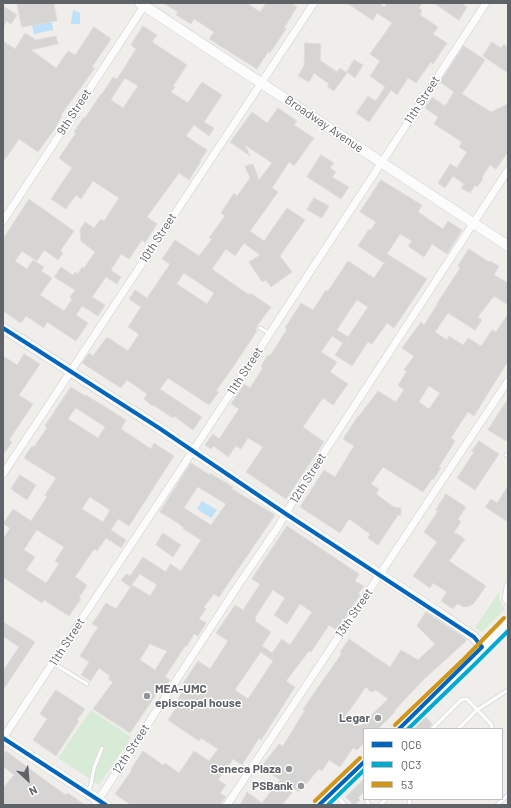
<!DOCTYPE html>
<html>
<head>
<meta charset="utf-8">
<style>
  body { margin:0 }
  #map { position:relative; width:511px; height:808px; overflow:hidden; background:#efeeea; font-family:Barlow,sans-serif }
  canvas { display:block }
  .frame { position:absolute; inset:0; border:4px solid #5f6368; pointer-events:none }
  .legend { position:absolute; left:363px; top:728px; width:140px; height:72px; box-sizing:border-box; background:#fff; border:1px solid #bfc1c3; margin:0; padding:5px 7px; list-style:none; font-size:12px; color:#5f6368 }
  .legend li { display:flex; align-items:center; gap:8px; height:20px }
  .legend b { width:20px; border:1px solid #bfc1c3 }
  .north { position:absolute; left:8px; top:760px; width:40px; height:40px; -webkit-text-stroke:3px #fff; paint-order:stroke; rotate:154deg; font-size:11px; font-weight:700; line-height:16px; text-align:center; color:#5f6368 }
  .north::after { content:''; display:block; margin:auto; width:14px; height:18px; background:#5f6368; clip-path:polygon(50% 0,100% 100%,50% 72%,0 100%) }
</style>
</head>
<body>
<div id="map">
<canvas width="511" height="808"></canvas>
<div class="frame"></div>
<ul class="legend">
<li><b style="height:5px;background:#0065bd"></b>QC6</li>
<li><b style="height:5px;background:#00a9ce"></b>QC3</li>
<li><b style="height:5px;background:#d1951a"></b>53</li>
</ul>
<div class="north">N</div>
</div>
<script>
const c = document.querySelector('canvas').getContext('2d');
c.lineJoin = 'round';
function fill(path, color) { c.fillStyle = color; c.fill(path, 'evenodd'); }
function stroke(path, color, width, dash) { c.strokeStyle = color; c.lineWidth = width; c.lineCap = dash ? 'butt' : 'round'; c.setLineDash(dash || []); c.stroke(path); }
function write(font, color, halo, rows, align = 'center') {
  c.font = font + ' Barlow,sans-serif'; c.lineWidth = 3; c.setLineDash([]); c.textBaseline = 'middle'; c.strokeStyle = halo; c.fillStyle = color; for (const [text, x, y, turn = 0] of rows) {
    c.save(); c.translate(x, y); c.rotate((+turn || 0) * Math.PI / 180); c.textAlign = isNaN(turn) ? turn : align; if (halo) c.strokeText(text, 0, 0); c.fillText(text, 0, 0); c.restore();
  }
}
const green = new Path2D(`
  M499 592V600L505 609 482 632 475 628Z
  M91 710 131 737 99 785 58 758Z`);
const water = new Path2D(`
  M73 10 80 13V24H71Z
  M52 22 53 30 34 34 32 25Z
  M202 501 217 510 211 518 197 509Z`);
const building = new Path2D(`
  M17 3H54L57 21 22 27Z
  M163 3H247L260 12 266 3H291L297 7 284 28 286 29 270 53 268 52 257 69 209 39 214 32 194 19 191 24 176 15 178 12Z
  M347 3H379L384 7 387 3H422L419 8 422 10 420 15 438 27 433 34 447 43 433 64 431 62 416 83 408 78 397 95 391 90 369 122 356 113 368 96 376 101 385 87 370 76 380 61 370 54 392 23 377 13 373 20Z
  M434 3H461L467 7 459 20Z
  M3 6 17 15 11 24 7 21 3 27Z
  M143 26 157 35 152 42 187 65 173 86 175 87 171 92 188 103 202 82 222 95 204 122 214 128 209 136 194 125 186 136 207 150 200 161H201L189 180 179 173 147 217 157 224 145 243 142 240 129 259 121 254 111 270 121 277 117 284 106 277 92 297 105 305 98 316 82 306 76 315 88 323 76 341 47 322 44 328 26 316 21 323 3 311V239L29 199 74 231 60 251 63 253 58 260 44 250 37 261 22 251 15 261 27 269 33 260 44 267 41 271 52 278 40 295 64 311 72 299 70 297 75 290 54 277 61 267 73 275 75 272 78 274 82 267 84 268 95 252 81 241 80 230 85 222 94 228 101 219 104 221 119 198 93 181 81 199 76 195 66 209 51 199 72 168 59 158 76 133 74 132 84 117 85 118 101 94H102L113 77 117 79 136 49 131 45ZM125 78 138 86 123 108 111 100Z
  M94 27 111 39 92 67 95 68 61 115 62 116 54 130 38 152 19 139 3 162V41L15 49 25 33 36 40 56 36 58 44 31 50 56 68 68 51 75 55Z
  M492 42 501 48 504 44 508 47V73L483 56Z
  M305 43 321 44 320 60 337 72 340 68 347 73 334 91 327 86 329 84 314 73 309 82 298 76 304 66Z
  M464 46 485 60 462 94 491 112 508 104V152L496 169 490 165 482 177 483 179 477 187 475 185 470 193 461 188 464 184 453 176 445 188 438 183 450 164 457 168 467 152 459 147 462 142 434 124 438 117 425 108 432 97 445 106 454 92 440 82Z
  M354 60 363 65 355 78 347 72Z
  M278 108 297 121 294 125 314 138 294 166 289 162 272 188 278 192 250 231 264 241 287 208 305 220 280 256 292 272 271 287 266 280 262 282 249 262 260 255 244 243 235 256 226 249 212 269 249 295 250 293 271 307 257 326 256 330 257 331 233 367 216 391 219 392 209 405 168 378 160 389 202 417 193 430 174 416 173 418 153 405 152 406 144 399 147 394 127 380 121 388 82 363 89 353 93 356 107 337 128 351 139 334 128 327 141 307 129 299 135 290 147 298 170 264 162 259 175 240 199 256 212 239 209 238 225 216 221 213 234 193 237 196 250 178 245 166 253 164 259 180 272 163 245 145 250 156 230 142 252 112 267 123ZM184 273 214 293 207 304 177 284Z
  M321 155 334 163 330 168 336 172 332 177 349 187 341 199 307 177Z
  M381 180 422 205 418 212 443 229 448 221 462 230 447 254 432 244 424 257 408 246 412 241 400 234 387 254 427 279 394 328 387 323 372 344 368 342 352 366 335 355 343 343 332 336 321 352 337 362 330 372 348 384 333 405 323 398 303 427 324 442 286 499 246 472 263 447 248 438 241 449 236 446 228 457 214 446 211 449 205 445 213 434 219 439 239 409 231 404 244 384 250 388 263 368 261 366 268 355 270 356 287 329 285 328 301 303 313 310 326 290 328 291 348 261 374 278 384 263 358 246 369 229 371 230 376 222 360 212ZM357 300 368 307 348 337 337 330Z
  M314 198 329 206 322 218 307 210Z
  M469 249 489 262 490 261 499 266 494 275 508 283V305L494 296 478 317 482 320 475 330 448 313 435 332 447 340 449 336 463 345 468 338 481 346 492 330 496 332 508 314V361L474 416 468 412 458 427 451 438 455 441 439 467 441 468 433 480 432 479 423 492 383 467 371 484 379 489 376 494 394 507 401 508V516L398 515 378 545 368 538 370 534 349 519 340 533 300 507 324 470 335 477 354 446 343 439 358 416H359L378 391 396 402 404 390 398 385 407 371 404 370 414 356 402 348 421 322 424 325 437 305H436L460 268 458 266ZM429 386 440 393 429 409 419 402Z
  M24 354 40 364 19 395 33 404 9 440 12 442 3 455V356L17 365Z
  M71 387 85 396 86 395 126 420 121 429 151 449 154 443 174 456 129 526 118 519 111 530 126 540 121 548 106 538 97 551 94 549 75 577 87 585 79 598 81 599 69 616 44 600 42 603 3 577V539L10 528 3 524 13 509 31 521 47 497 45 495 56 478 24 458 32 446 34 447 47 428 45 426ZM76 408 105 427 98 438 68 419ZM90 497 110 510 103 522 82 509ZM37 530 64 547 55 561 59 564 46 583 26 570 35 557 24 550Z
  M508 399V438L506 441 488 430Z
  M479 441 499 454 475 490 457 478 474 452 472 451Z
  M191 463 210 475V473L233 487 232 489 275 515 219 597 214 594 204 607 206 609 199 619 206 623 198 636 194 634 186 647 185 646 165 677 170 680 165 688 162 686 130 733 93 709 113 682 108 679 110 676 99 668 91 681 81 675 89 662 80 656 98 627 92 624 106 603 116 609 132 585 150 596 157 585 140 574 130 587 121 580 126 574 130 576 143 557 166 572 170 564 181 571 201 540 183 529 184 528 178 523 160 512ZM198 487 226 504 211 525 184 508ZM150 644 167 651 155 670 140 660Z
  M20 475 36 485 27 500 11 489Z
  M508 486V522L485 507 491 499 497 503Z
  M446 494 466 507 458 519 461 522 454 532 465 539 449 561 486 586 474 603 470 606 464 607 457 604 453 609 441 601 447 592 433 583 430 588 413 576 437 542 424 532 438 511 436 510Z
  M287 526 359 574 355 581 364 586 358 594 360 595 337 630 329 625 311 652 309 651 286 681 295 687 261 740 259 738 242 765 233 759 218 780 226 785 220 793 226 797 220 805H131L115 794 132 770 131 769 143 751 163 765 165 763 179 773 194 751 209 761 218 749 201 738 199 741 168 720 181 701 178 699 185 687 182 685 198 661 210 669 228 641 216 633 235 605 243 610 260 584 252 579ZM273 590 285 598 274 615 287 624 300 604 312 612 290 645 282 639 272 653 262 646 271 632 255 621 256 619 255 618ZM261 652 273 661 248 699 235 690Z
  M163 533 181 545 173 557 156 545Z
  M426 612 466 639V641L422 681 394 711 395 712 378 729H364V743L357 750 353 748 340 767 329 760 322 771 319 769 299 792 295 789 282 805H240L247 792 262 803 280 780 261 767 279 744 283 746 305 710 303 709 342 653 340 652 349 639 390 667 401 650 418 660 435 644 417 626ZM366 687 371 692 376 690 388 699 360 726 345 717Z
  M3 622 35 642 3 690V671L19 647 3 636Z
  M56 690 85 709 77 720 79 721 56 756 33 740 47 719 40 714Z
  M426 717 432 724 429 729H414Z
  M6 751 46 781 66 795 68 793 85 805H5L3 803V788L14 775 3 766V756Z
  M364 779V792L358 798 360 800 354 805 346 797Z`);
const lane = new Path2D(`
  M260 328 269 333
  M506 455 508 456
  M53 663 87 684
  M432 729 461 700 467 699 490 723 492 726 491 729
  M458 729 477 710 508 690
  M88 793 91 784 94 768 102 748
  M334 793 345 805
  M366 799 369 805
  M380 805 386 799
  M409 805 410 799
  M497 805 508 795`);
const street = new Path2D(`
  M3 221 146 3
  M3 474 314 3
  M508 586 506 599 508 601
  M3 738 183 466 486 3
  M95 805 237 587 278 527 299 491 508 170
  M227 805 508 381`);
const secondary = new Path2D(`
  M140 3 508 246
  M3 328 159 428 286 514 439 613 474 637 482 647
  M399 729 469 662 508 622
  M3 738 106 805
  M319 805 364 762`);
const bus1 = new Path2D(`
  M3 328 159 428 286 514 474 637 482 647 399 729
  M3 738 106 805
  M319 805 364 762`);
const bus2 = new Path2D(`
  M408 729 473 666 508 631
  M328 805 364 770`);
const bus3 = new Path2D(`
  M395 725 465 658 504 618
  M315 801 360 758`);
const markers = [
  [147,696,4,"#919496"],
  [378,718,4,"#919496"],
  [289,769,4,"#919496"],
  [301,786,4,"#919496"]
];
const streetNames = [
  ["11th Street",422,100,-57],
  ["9th Street",74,112,-57],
  ["Broadway Avenue",324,124,34],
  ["10th Street",158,238,-57],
  ["11th Street",245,371,-57],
  ["12th Street",308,478,-58],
  ["13th Street",354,613,-56],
  ["11th Street",67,642,-57],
  ["12th Street",131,749,-57]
];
const poiNames = [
  ["MEA-UMC",155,689,"left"],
  ["episcopal house",155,703,"left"],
  ["Legar",370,718],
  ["Seneca Plaza",281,769],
  ["PSBank",293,786]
];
fill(green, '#d8ebd6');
fill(water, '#bfe0f9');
fill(building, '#d6d5d3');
stroke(building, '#deddd9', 1);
stroke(lane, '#cbcccc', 4.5);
stroke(street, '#cbcccc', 8);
stroke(secondary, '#cacacb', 11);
stroke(lane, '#fdfcfc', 3.5);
stroke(street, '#fdfcfc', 7);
stroke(secondary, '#fdfcfc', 10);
stroke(bus1, '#0065bd', 4);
stroke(bus2, '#00a9ce', 4);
stroke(bus3, '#d1951a', 4);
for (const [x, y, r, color] of markers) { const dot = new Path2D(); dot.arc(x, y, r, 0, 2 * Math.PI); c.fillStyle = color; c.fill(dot); stroke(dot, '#fff', 1.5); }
write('12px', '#5f6368', '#fff', streetNames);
write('bold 12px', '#5f6368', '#fff', poiNames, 'right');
</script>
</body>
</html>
